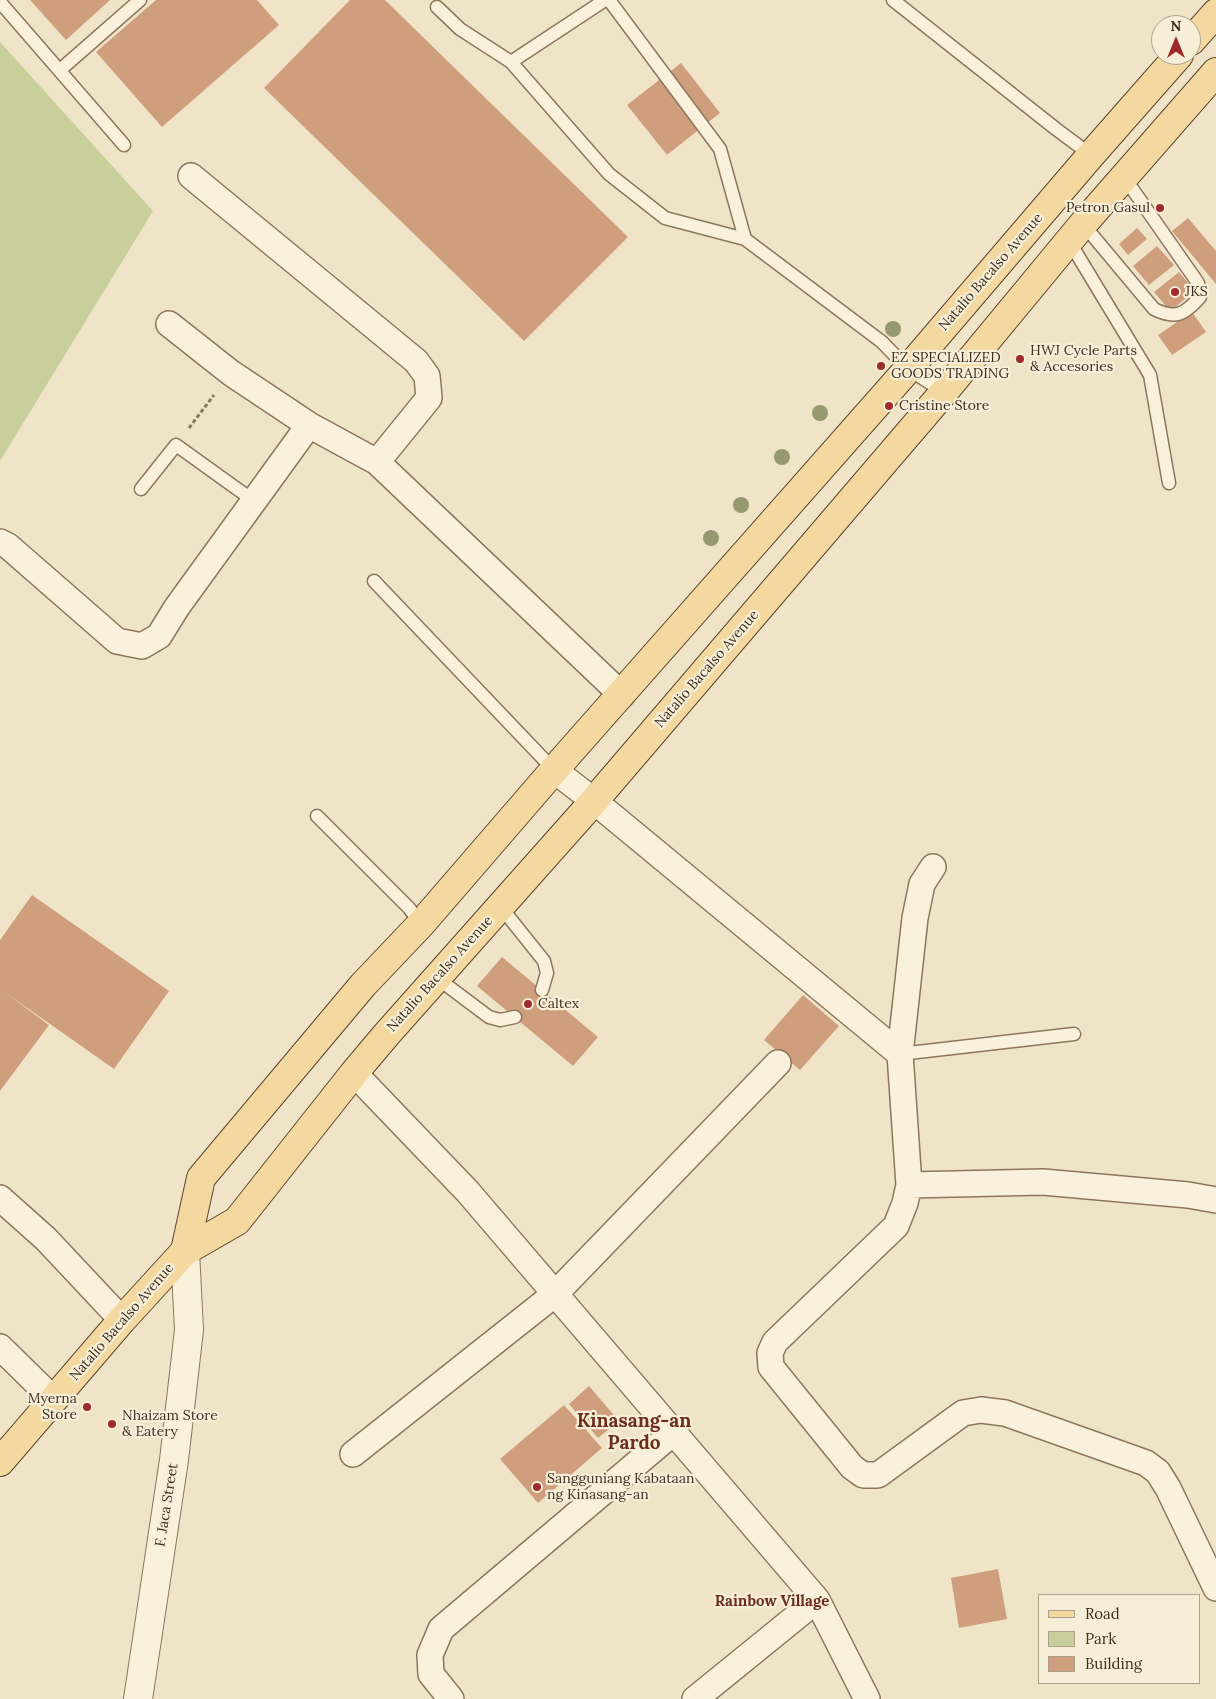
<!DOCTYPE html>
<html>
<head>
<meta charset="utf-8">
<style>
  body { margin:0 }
  #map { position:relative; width:1216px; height:1699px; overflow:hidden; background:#f0e4c8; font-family:Lora,serif }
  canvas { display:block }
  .legend { position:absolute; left:1038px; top:1594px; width:162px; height:90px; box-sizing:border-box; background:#f7eed8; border:1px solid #ada18e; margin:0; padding:6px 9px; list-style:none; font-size:15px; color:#3d2e20 }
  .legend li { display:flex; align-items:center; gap:10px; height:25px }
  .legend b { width:25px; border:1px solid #ada18e }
  .north { position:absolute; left:1151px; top:15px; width:50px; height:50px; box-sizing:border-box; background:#f7eed8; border:1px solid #ada18e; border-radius:50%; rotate:0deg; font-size:14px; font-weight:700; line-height:20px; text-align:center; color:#3d2e20 }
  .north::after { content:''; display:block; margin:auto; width:18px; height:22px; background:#9e2a2b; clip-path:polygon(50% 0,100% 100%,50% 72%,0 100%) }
</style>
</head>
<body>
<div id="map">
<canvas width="1216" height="1699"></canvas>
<ul class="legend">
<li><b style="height:6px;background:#f3d9a0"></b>Road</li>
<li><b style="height:14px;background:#c9cf9b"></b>Park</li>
<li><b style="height:14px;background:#cf9f7d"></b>Building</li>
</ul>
<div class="north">N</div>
</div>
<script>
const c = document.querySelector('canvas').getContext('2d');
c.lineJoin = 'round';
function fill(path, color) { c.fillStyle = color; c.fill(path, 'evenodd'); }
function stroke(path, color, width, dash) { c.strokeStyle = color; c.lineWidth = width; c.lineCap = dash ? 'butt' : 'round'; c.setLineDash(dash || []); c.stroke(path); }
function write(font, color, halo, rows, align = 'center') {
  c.font = font + ' Lora,serif'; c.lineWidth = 4.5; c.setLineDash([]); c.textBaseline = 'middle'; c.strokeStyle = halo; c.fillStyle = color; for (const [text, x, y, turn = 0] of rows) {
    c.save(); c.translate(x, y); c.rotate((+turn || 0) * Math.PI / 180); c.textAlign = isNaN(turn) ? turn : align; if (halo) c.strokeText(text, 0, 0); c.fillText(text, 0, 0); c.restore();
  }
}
const green = new Path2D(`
  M0 42 153 211 0 461Z`);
const building = new Path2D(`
  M30 0H110L66 40Z
  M156 0H257L279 25 162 127 96 52Z
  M350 0H385L628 237 524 341 264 88Z
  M681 63 720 113 667 155 627 105Z
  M1188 218 1216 251V284L1172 231Z
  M1137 228 1147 239 1128 255 1119 244Z
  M1157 246 1174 265 1149 285 1133 266Z
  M1179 272 1195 291 1170 311 1154 292Z
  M1192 312 1206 332 1172 355 1158 335Z
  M32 895 169 991 114 1069 3 991 49 1025 0 1091V940Z
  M502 957 598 1037 573 1066 477 986Z
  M803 995 839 1026 800 1070 764 1040Z
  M589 1386 619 1421 598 1438 569 1404Z
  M564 1405 602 1448 538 1503 500 1459Z
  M998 1569 1007 1619 959 1628 951 1578Z`);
const path = new Path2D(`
  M189 428 214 395`);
const service = new Path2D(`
  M609 0 720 149 745 239
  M893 0 1056 129 1091 155
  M0 2 124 145
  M437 7 460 29 511 62 609 174 665 218 745 239 882 342 908 369 944 392
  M511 62 605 0
  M60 70 140 0
  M1083 224 1154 309C1176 320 1185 314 1200 297L1198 283 1124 177
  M1069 241 1150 375 1169 483
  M141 489 176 445 254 501
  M374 581 554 770
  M317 816 409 908 421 924
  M500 906 544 961 547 973 542 990
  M437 978 489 1017 500 1020 515 1017
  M900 1054 1074 1034`);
const minor = new Path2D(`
  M191 176 416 361 427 376 429 398 377 462
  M169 324 231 373 309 425 377 462 622 695
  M0 542 8 546 117 641 142 646 159 636 177 607 309 425
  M554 770 594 801 900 1054 909 1185 905 1203 896 1226 775 1342 770 1353 771 1367 852 1467 863 1475H878L963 1413 981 1410 1005 1413 1146 1463 1158 1472 1168 1488 1216 1588
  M900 1054 915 918 922 884 933 867
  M354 1073 468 1192 817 1600 867 1699
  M909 1185 1043 1182 1188 1195 1216 1200
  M0 1198 46 1239 122 1320
  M0 1347 54 1400
  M353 1454 555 1294 778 1063
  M451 1699 431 1674 430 1655 441 1629 674 1432
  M695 1699 817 1600`);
const tertiary = new Path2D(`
  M138 1699 174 1460 189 1330 185 1251`);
const primary = new Path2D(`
  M1191 41 1216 13
  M185 1251 201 1178 363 985 421 924 554 770 908 369 1091 155 1179 55
  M0 1462 122 1320 185 1251 237 1221 354 1073 386 1035 594 801 944 392 1083 224 1216 72`);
const trees = [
  [893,329],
  [820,413],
  [782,457],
  [741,505],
  [711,538]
];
const markers = [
  [1160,208,5,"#9e2a2b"],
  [1175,292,5,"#9e2a2b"],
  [1020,359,5,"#9e2a2b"],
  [881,366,5,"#9e2a2b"],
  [889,406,5,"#9e2a2b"],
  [528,1004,5,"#9e2a2b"],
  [87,1407,5,"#9e2a2b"],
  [112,1424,5,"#9e2a2b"],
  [537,1487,5,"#9e2a2b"]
];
const poiNames = [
  ["Petron Gasul",1150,208,"right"],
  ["JKS",1185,292],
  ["HWJ Cycle Parts",1030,351],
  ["& Accesories",1030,367],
  ["EZ SPECIALIZED",891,358],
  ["GOODS TRADING",891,374],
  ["Cristine Store",899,406],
  ["Caltex",538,1004],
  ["Myerna",77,1399,"right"],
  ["Store",77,1415,"right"],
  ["Nhaizam Store",122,1416],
  ["& Eatery",122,1432],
  ["Sangguniang Kabataan",547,1479],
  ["ng Kinasang-an",547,1495]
];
const streetNames = [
  ["Natalio Bacalso Avenue",991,272,-49],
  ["Natalio Bacalso Avenue",707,669,-49],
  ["Natalio Bacalso Avenue",440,974,-48],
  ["Natalio Bacalso Avenue",122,1322,-49],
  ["F. Jaca Street",167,1505,-81]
];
const neighbourhoodNames = [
  ["Rainbow Village",772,1602]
];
const districtNames = [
  ["Kinasang-an",634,1422],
  ["Pardo",634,1444]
];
fill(green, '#c9cf9b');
fill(building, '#cf9f7d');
stroke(service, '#8d765c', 15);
stroke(minor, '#8d765c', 28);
stroke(tertiary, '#8d765c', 30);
stroke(primary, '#5b4430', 30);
stroke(path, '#8d765c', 3, [4, 2.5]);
stroke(service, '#faf1dc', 12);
stroke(minor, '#faf1dc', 25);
stroke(tertiary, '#faf1dc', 28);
stroke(primary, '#f3d9a0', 28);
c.fillStyle = '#96986f';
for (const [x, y] of trees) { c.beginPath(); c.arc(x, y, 8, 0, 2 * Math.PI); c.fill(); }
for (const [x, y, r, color] of markers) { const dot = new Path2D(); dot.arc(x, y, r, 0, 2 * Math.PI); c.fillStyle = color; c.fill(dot); stroke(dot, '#f7eed8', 2); }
write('14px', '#3d2e20', '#f7eed8', poiNames, 'left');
write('14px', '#3d2e20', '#f7eed8', streetNames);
write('bold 15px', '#6b2e1e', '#f7eed8', neighbourhoodNames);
write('bold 19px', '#6b2e1e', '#f7eed8', districtNames);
</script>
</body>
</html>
